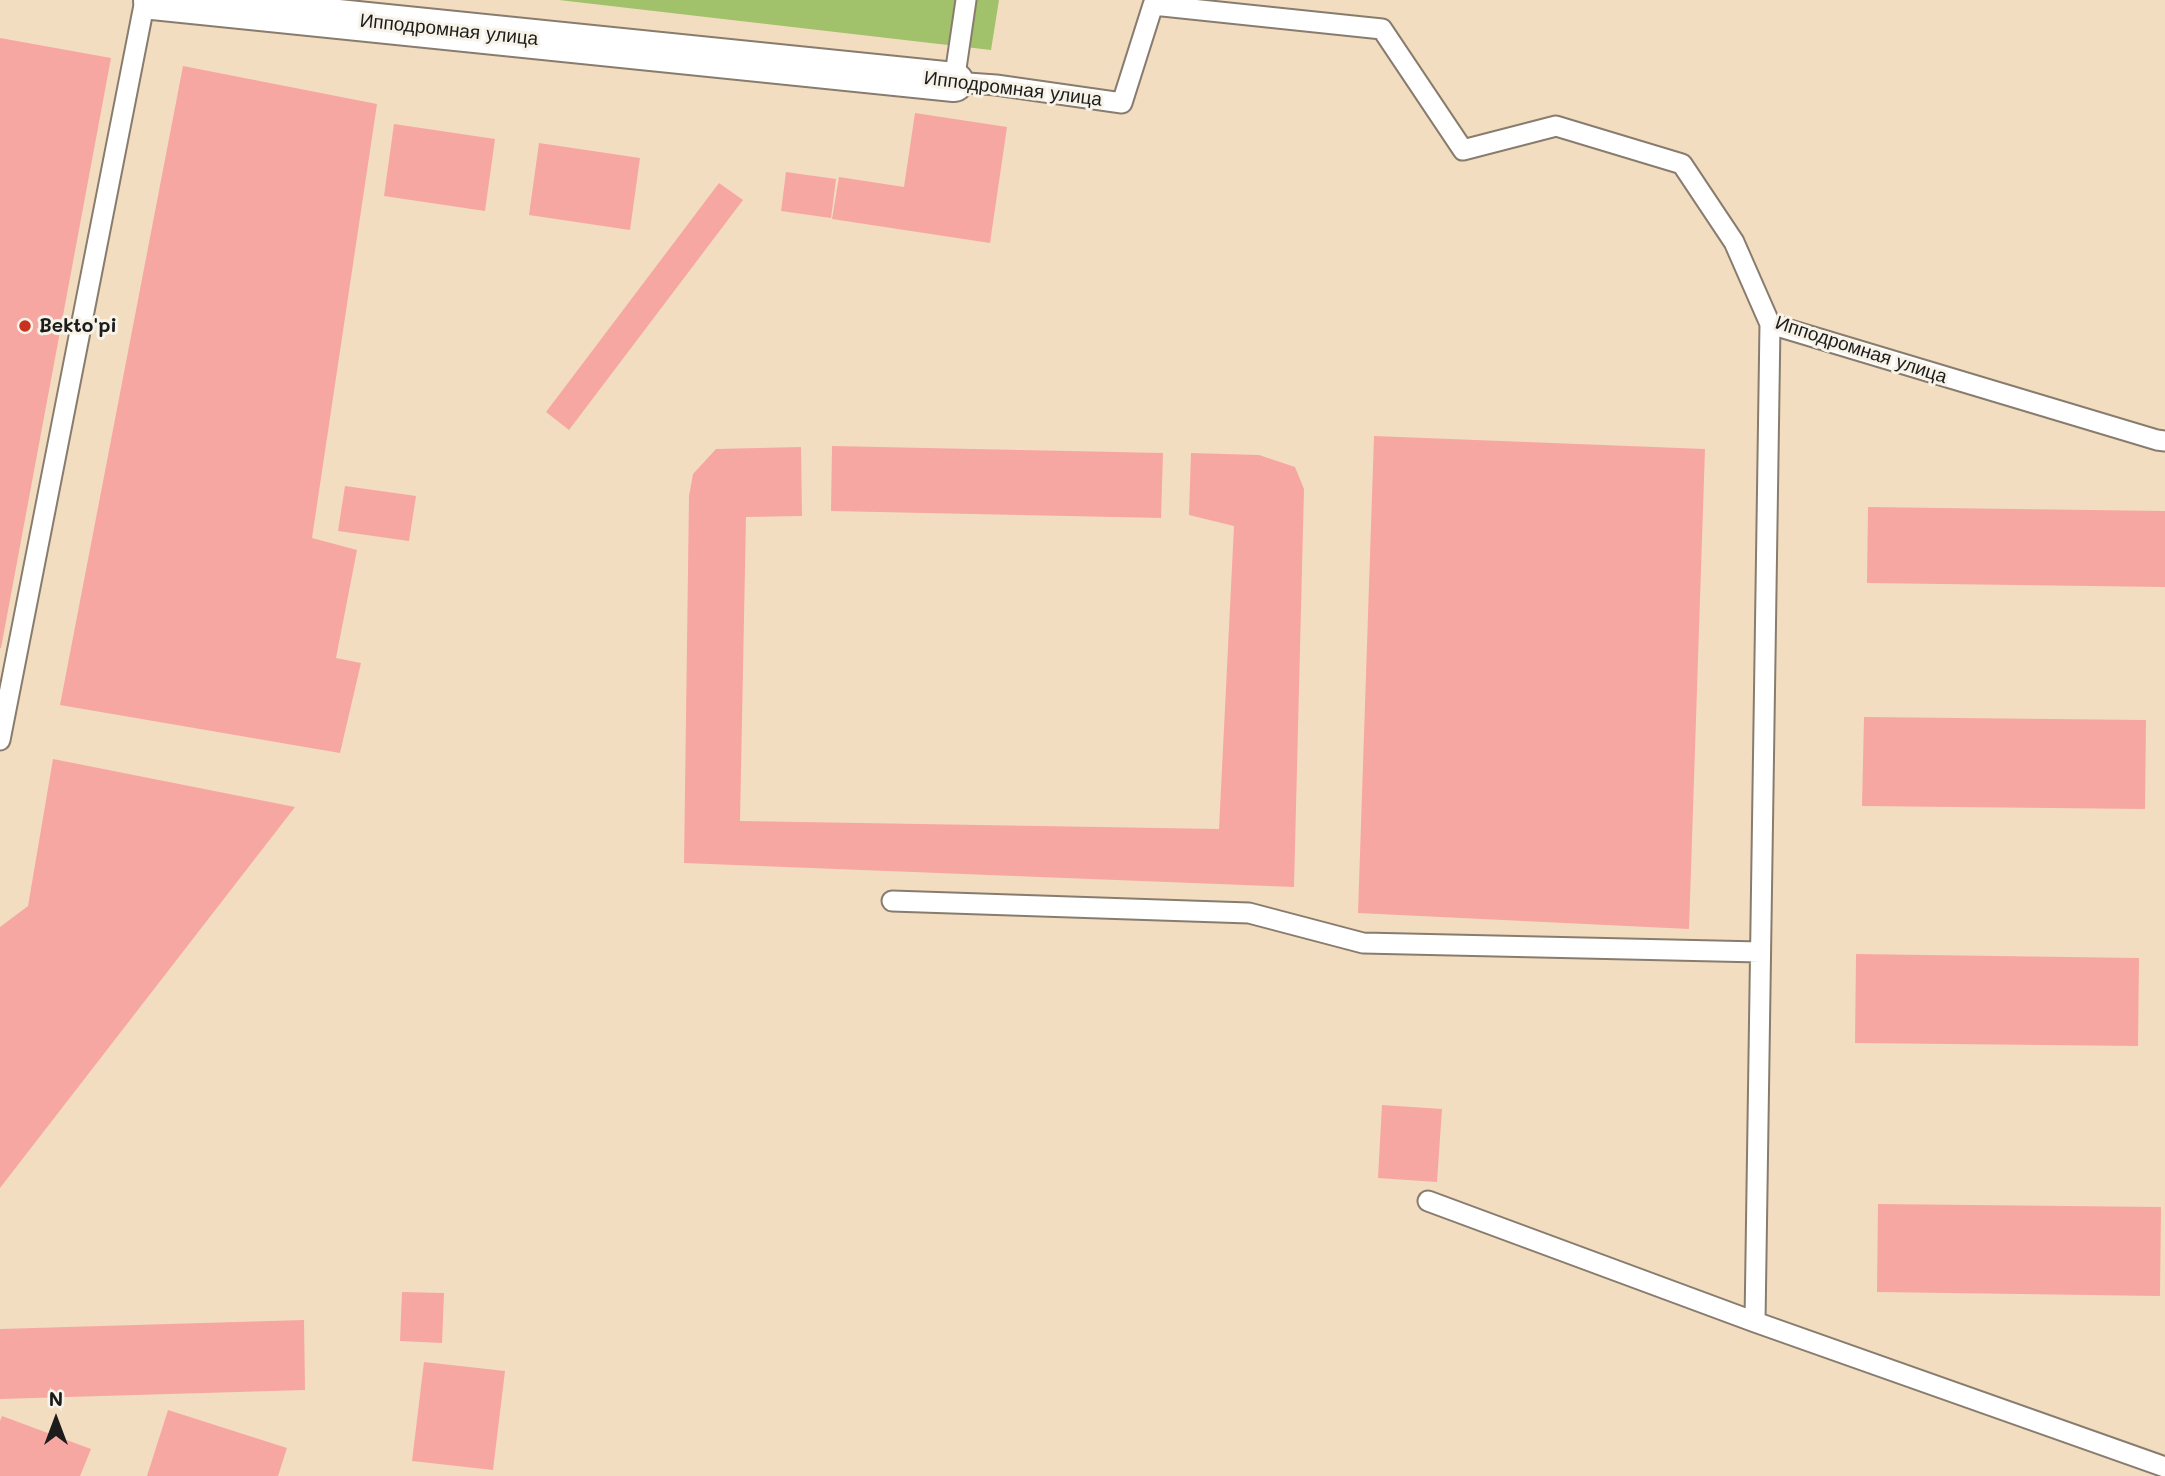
<!DOCTYPE html>
<html>
<head>
<meta charset="utf-8">
<style>
  body { margin:0 }
  #map { position:relative; width:2165px; height:1476px; overflow:hidden; background:#f3ddc0; font-family:Mali,sans-serif }
  canvas { display:block }
  .north { position:absolute; left:21px; top:1385px; width:70px; height:70px; -webkit-text-stroke:5px #f7f3e8; paint-order:stroke; rotate:0deg; font-size:19px; font-weight:700; line-height:28px; text-align:center; color:#1c1c1c }
  .north::after { content:''; display:block; margin:auto; width:24px; height:32px; background:#1c1c1c; clip-path:polygon(50% 0,100% 100%,50% 72%,0 100%) }
</style>
</head>
<body>
<div id="map">
<canvas width="2165" height="1476"></canvas>
<div class="north">N</div>
</div>
<script>
const c = document.querySelector('canvas').getContext('2d');
c.lineJoin = 'round';
function fill(path, color) { c.fillStyle = color; c.fill(path, 'evenodd'); }
function stroke(path, color, width, dash) { c.strokeStyle = color; c.lineWidth = width; c.lineCap = dash ? 'butt' : 'round'; c.setLineDash(dash || []); c.stroke(path); }
function write(font, color, halo, rows, align = 'center') {
  c.font = font + ' Mali,sans-serif'; c.lineWidth = 6; c.setLineDash([]); c.textBaseline = 'middle'; c.strokeStyle = halo; c.fillStyle = color; for (const [text, x, y, turn = 0] of rows) {
    c.save(); c.translate(x, y); c.rotate((+turn || 0) * Math.PI / 180); c.textAlign = isNaN(turn) ? turn : align; if (halo) c.strokeText(text, 0, 0); c.fillText(text, 0, 0); c.restore();
  }
}
const green = new Path2D(`
  M559 0H999L991 50Z`);
const building = new Path2D(`
  M0 38 111 58 1 648H0Z
  M183 66 377 104 312 538 357 550 336 658 361 663 340 753 60 705Z
  M915 113 1007 127 990 243 832 219 839 177 904 187Z
  M394 124 495 139 485 211 384 196Z
  M539 143 640 158 630 230 529 215Z
  M786 172 836 179 831 218 781 211Z
  M719 183 743 200 569 430 546 412Z
  M1374 436 1705 449 1689 929 1358 913Z
  M832 446 1163 453 1161 518 831 511Z
  M801 447 802 516 746 517 740 821 1219 829 1234 526 1189 515 1191 453 1259 455 1295 467 1304 489 1294 887 684 863 689 496 693 474 716 449Z
  M345 486 416 496 409 541 338 531Z
  M1868 507 2165 511V587L1867 583Z
  M1864 717 2146 720 2145 809 1862 806Z
  M53 759 295 807 0 1188V927L28 906Z
  M1856 954 2139 958 2138 1046 1855 1043Z
  M1382 1105 1442 1109 1437 1182 1378 1178Z
  M1878 1204 2161 1207 2160 1296 1877 1292Z
  M402 1292 444 1293 442 1343 400 1341Z
  M304 1320 305 1390 0 1399V1329Z
  M424 1362 505 1371 493 1470 412 1461Z
  M168 1410 287 1448 278 1476H147Z
  M2 1416 91 1449 80 1476H0V1421Z`);
const lane = new Path2D(`
  M966 0 954 82 996 85 1122 103 1153 5 1382 29 1463 150 1556 126 1682 164 1734 242 1770 324 2157 440 2165 441
  M0 740 145 0
  M892 901 1249 913 1363 943 1760 952
  M1428 1201 1755 1322 2165 1467
  M1755 1322 1770 324`);
const street = new Path2D(`
  M153 0 954 82`);
const markers = [
  [25,326,7,"#c8321e"]
];
const streetNames = [
  ["Ипподромная улица",449,30,6],
  ["Ипподромная улица",1013,89,7],
  ["Ипподромная улица",1861,350,18]
];
const poiNames = [
  ["Bekto'pi",39,326]
];
fill(green, '#a1c16a');
fill(building, '#f7a7a1');
stroke(lane, '#887c6e', 23);
stroke(street, '#887c6e', 42);
stroke(lane, '#fff', 19);
stroke(street, '#fff', 38);
for (const [x, y, r, color] of markers) { const dot = new Path2D(); dot.arc(x, y, r, 0, 2 * Math.PI); c.fillStyle = color; c.fill(dot); stroke(dot, '#f7f3e8', 2.5); }
write('19px', '#1c1c1c', '#f7f3e8', streetNames);
write('bold 19px', '#1c1c1c', '#f7f3e8', poiNames, 'left');
</script>
</body>
</html>
